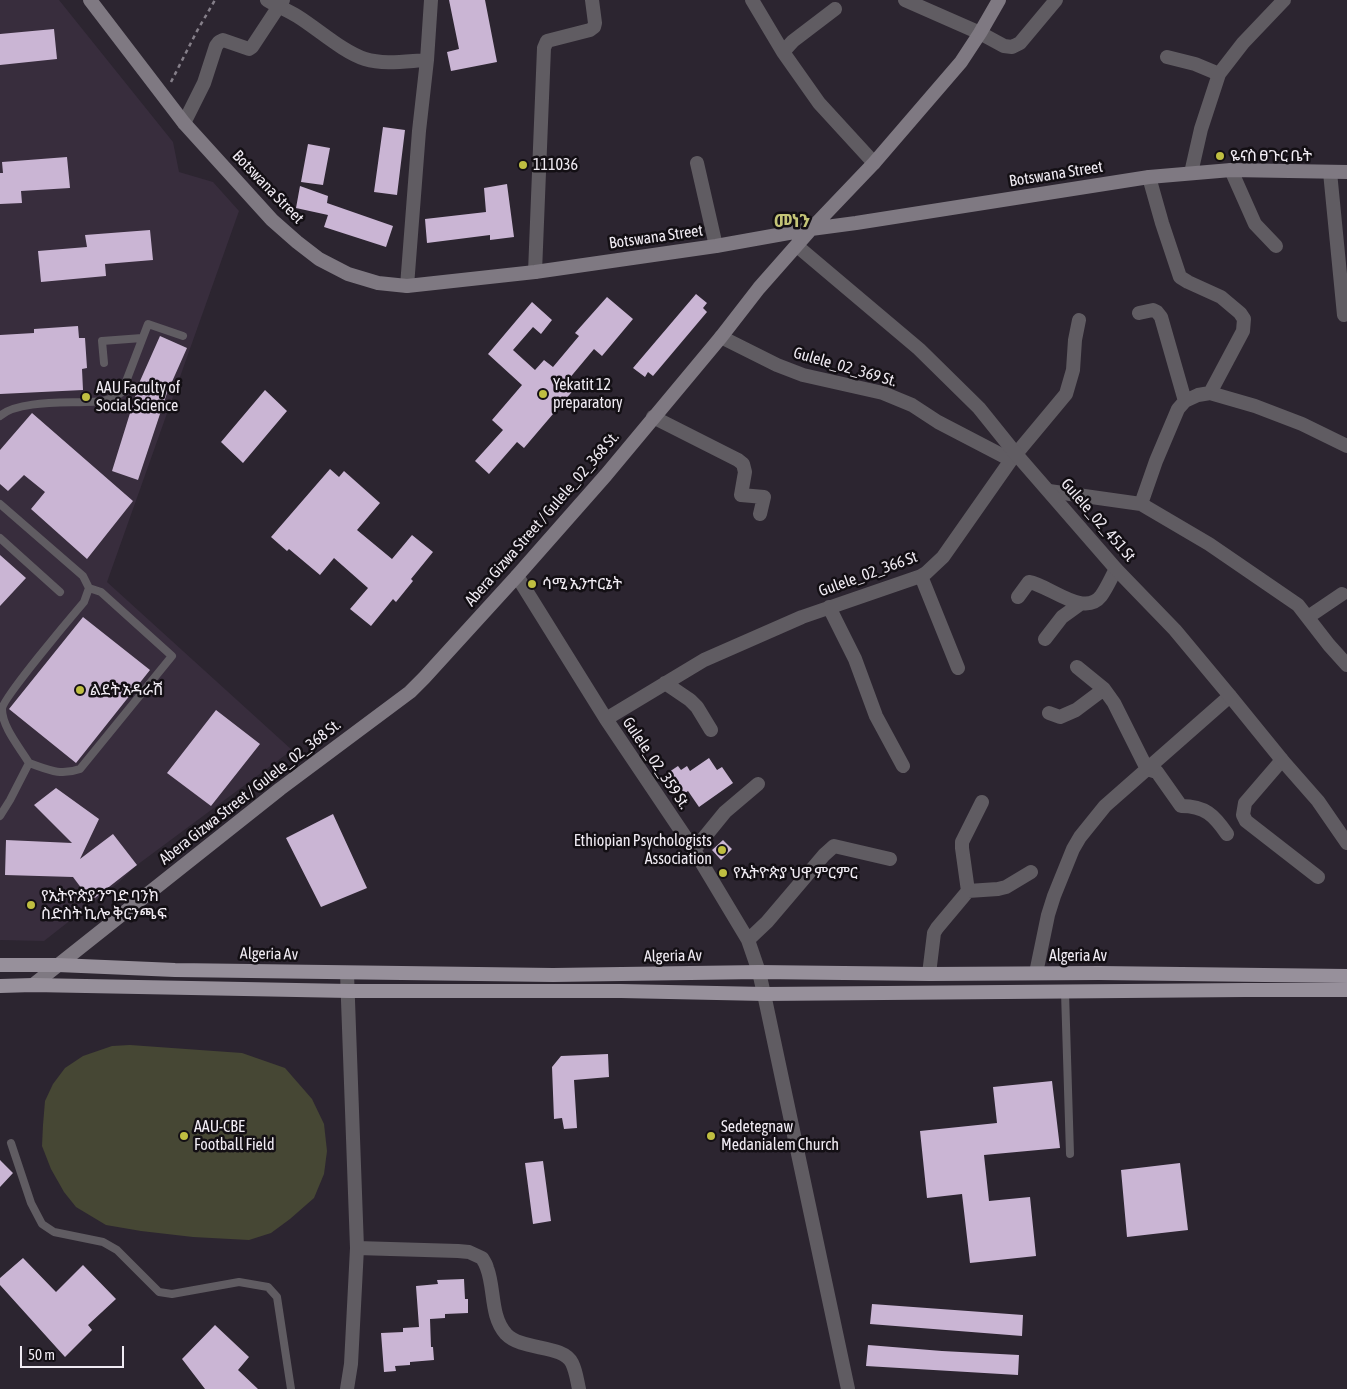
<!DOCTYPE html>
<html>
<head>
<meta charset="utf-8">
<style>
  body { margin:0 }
  #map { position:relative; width:1347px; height:1389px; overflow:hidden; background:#2c2530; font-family:"Asap Condensed",sans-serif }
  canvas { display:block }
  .scale { position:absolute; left:20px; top:1346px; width:104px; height:22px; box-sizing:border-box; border:2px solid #f0ebf3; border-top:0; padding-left:6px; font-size:15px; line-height:18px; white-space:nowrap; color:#f0ebf3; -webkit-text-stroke:4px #130f14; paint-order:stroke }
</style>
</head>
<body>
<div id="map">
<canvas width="1347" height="1389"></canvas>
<div class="scale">50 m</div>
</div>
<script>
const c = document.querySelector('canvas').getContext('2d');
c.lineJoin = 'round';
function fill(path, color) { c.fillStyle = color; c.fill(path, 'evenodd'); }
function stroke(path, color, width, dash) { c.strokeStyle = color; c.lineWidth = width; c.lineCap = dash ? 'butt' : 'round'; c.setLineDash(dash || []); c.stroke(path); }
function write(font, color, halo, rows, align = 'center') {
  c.font = font + ' "Asap Condensed","Noto Sans Ethiopic",sans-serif'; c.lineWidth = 5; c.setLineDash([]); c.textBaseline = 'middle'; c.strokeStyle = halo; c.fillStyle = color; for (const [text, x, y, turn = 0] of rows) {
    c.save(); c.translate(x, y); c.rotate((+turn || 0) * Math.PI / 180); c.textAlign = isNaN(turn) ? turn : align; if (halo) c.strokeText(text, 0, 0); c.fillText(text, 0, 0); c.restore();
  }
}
const built = new Path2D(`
  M0 0H59L173 142 179 172 213 182 239 211 107 582 292 750 137 865 118 883 44 941 0 940Z`);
const green = new Path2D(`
  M130 1045 242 1053 285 1068 312 1099 324 1124 327 1151 324 1174 314 1198 290 1219 271 1233 249 1240 193 1237 141 1231 106 1225 76 1207 64 1192 51 1169 42 1146 43 1125 45 1101 53 1084 65 1068 83 1056 112 1046Z`);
const building = new Path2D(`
  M449 0H485L497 62 451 71 447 52 459 49Z
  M54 29 57 59 0 65V34Z
  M383 127 405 130 397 195 374 192Z
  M308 144 330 148 323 185 301 182Z
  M67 157 70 188 21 191 22 203 0 204V173H3L2 162Z
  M507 184 514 237 490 240V235L427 243 425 219 486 212 484 188Z
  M300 186 328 196 327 203 393 226 386 247 324 227 328 215 296 208Z
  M150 230 153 260 105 264 106 276 41 282 38 251 87 247 85 235Z
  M696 294 707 303 703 308 707 312 653 376 648 372 645 377 633 368Z
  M607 297 633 319 602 356 594 349 568 380 576 387 524 448 517 442 489 474 475 461 503 430 492 420 522 385 488 354 532 302 552 320 541 334 533 327 513 350 535 370 544 360 553 367 579 336 575 333Z
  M78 326 79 338H85L87 368 82 369 83 390 0 394V335L34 333V329Z
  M160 336 187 348 167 393 138 480 112 471 140 381Z
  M265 390 287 411 243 463 221 442Z
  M32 413 133 501 87 559 31 509 45 492 24 475 8 491 0 484V450Z
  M330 469 339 477 344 471 380 503 357 530 392 559 412 535 433 552 411 579 413 581 396 602 393 599 371 626 350 609 368 588 334 558 320 575 289 549 287 551 271 537Z
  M0 555 26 578 0 606Z
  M83 617 150 670 76 763 9 709Z
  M216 710 260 744 211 806 167 773Z
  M709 758 717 770 722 767 733 783 699 807 688 791 681 796 666 774 678 766 681 770 687 766 690 771Z
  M56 788 99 819 80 859 113 834 137 865 91 901 73 877 5 875 6 840 72 843 34 805Z
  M333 814 367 888 321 907 286 838Z
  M723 840 732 849 721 860 712 850Z
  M608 1054 609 1077 574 1080 577 1128 564 1129 562 1118 554 1119 552 1067 561 1056Z
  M1052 1081 1060 1148 984 1155 989 1201 1030 1197 1036 1256 970 1263 962 1194 927 1198 920 1131 997 1123 993 1087Z
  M0 1160 13 1173 0 1187Z
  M543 1161 551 1221 533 1224 525 1163Z
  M1180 1163 1188 1230 1127 1237 1121 1170Z
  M23 1258 56 1292 83 1265 116 1299 88 1325 92 1330 65 1357 0 1285V1278Z
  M464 1279 465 1299H468V1313L445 1314V1318L430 1319 431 1347H433L434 1360 410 1362V1365L395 1366 396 1371 384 1372 381 1333 403 1332V1328L419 1327 416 1286 438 1284 437 1280Z
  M872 1304 1023 1315 1022 1336 870 1324Z
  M215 1325 249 1357 238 1370 258 1389H205L182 1359Z
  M868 1345 942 1351 1019 1355 1018 1375 866 1366Z`);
const path = new Path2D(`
  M171 82 197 31 215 0`);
const service = new Path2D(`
  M104 363 102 341 142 338
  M0 416C17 401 62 403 85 402 94 402 104 402 112 398 116 397 119 394 122 392L148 324 183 336
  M0 504 83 576 89 588 84 602C72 616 2 699 2 709 2 727 20 748 29 763L10 800 0 816
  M0 538 60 592
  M29 763C49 770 60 776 80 769L172 656 101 592 89 588
  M1065 992 1070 1154
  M11 1143 31 1203 42 1224 54 1232 103 1242 117 1250 159 1292 172 1294 239 1282 268 1287 277 1297 291 1389`);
const minor = new Path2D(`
  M267 0C277 6 287 10 297 16 318 29 343 52 365 59 384 65 407 61 427 60
  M752 0 783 52 819 103 874 163
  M905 0 980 33 1004 46 1012 47 1020 43 1056 0
  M783 52 793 41 835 9
  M1167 57 1195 64 1219 74
  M184 123 204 83 216 46 219 42 223 40 249 49 252 47 283 0
  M697 163 716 246
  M1231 170 1255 224 1276 246
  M1330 172 1344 315
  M1191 173 1201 129 1219 74 1243 43 1284 0
  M1149 177 1162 223 1180 277 1188 282 1221 297 1240 313 1244 319 1243 331 1210 393
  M535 272 544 48 547 41 590 30 594 27 595 23 592 0
  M407 286 419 131 427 60 431 0
  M1139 313 1153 310 1157 312 1161 317 1185 401
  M721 337 777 365 803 375 883 393 912 405 938 422 1011 460
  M653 417 738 460 743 464 745 472 741 495 764 497 760 514
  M1049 491 1141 504 1209 544 1298 605 1329 645 1347 665
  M1141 504 1156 461 1178 409 1185 401 1198 395 1210 393 1255 406 1302 424 1347 446
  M517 576 606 719 694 850 748 940 759 972 764 994 848 1389
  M921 576 958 668
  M1018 597 1029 582C1049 585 1084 618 1101 596 1107 588 1111 578 1116 569
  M829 607 855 659 876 716 903 766
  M1308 617 1342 594
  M1045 639 1062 617 1080 604
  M1077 667 1104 689 1114 703 1147 769 1157 772 1181 806C1205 806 1214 815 1227 834
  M665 683 690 700 697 707 711 730
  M1049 713 1060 717 1076 710 1104 689
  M606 719 704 660 802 617 921 576 926 573 943 557 1011 460 1066 394 1073 370 1075 340 1079 320
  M1282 760 1245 803 1243 815 1246 821 1318 877
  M694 850 725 812 758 784
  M968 891 962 848V842L982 802
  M748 940 767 922 824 855 834 846 890 859
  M1036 973 1048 915 1054 896 1073 849 1080 837 1105 806 1230 696
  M929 974 934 933 937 928 968 891 998 889 1006 887 1031 872
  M357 1248 458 1251 469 1252 482 1258C484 1261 486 1264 487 1268 495 1289 490 1316 506 1334 522 1351 563 1344 572 1363 576 1371 577 1380 579 1389
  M347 1389 351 1364 357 1248 347 973`);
const tertiary = new Path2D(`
  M797 246 919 349 979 408 1016 454 1116 569 1175 630 1230 696 1282 760 1318 801 1347 843`);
const secondary = new Path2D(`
  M90 0 184 123 272 220 297 242 319 259 348 274 378 283 407 286 535 272 716 246 811 229 856 223 1149 177 1231 170 1347 172
  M33 985 280 789 410 692 424 678 517 576 606 475 721 337 759 288 811 229 874 163 961 62 980 33 999 0`);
const primary = new Path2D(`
  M0 965H58L175 970 553 975 759 972 929 974 1099 973 1347 976
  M0 986 33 985 349 991H621L764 994 1245 990H1347`);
const markers = [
  [1220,156,5,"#bfbe41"],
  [523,165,5,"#bfbe41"],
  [543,394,5,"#bfbe41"],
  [86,397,5,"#bfbe41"],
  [532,584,5,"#bfbe41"],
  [80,690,5,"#bfbe41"],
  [722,850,5,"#bfbe41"],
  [723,873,5,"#bfbe41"],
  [31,905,5,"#bfbe41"],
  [184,1136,5,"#bfbe41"],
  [711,1136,5,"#bfbe41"]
];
const poiNames = [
  ["ዬናስ ፀጉር ቤት",1230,156],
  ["111036",533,165],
  ["Yekatit 12",553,385],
  ["preparatory",553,403],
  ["AAU Faculty of",96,388],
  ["Social Science",96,406],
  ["ሳሚ ኢንተርኔት",542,584],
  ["ልደት አዳራሽ",90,690],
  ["Ethiopian Psychologists",712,841,"right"],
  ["Association",712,859,"right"],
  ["የኢትዮጵያ ህዋ ምርምር",733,873],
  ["የኢትዮጵያ ንግድ ባንክ",41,896],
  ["ስድስት ኪሎ ቅርንጫፍ",41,914],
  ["AAU-CBE",194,1127],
  ["Football Field",194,1145],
  ["Sedetegnaw",721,1127],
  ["Medanialem Church",721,1145]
];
const streetNames = [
  ["Botswana Street",1056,174,-9],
  ["Botswana Street",268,187,46],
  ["Botswana Street",656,237,-8],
  ["Gulele_02_369 St.",845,367,16],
  ["Abera Gizwa Street / Gulele_02_368 St.",542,519,-49],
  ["Gulele_02_451 St",1098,520,49],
  ["Gulele_02_366 St",868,574,-20],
  ["Gulele_02_359 St.",656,763,56],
  ["Abera Gizwa Street / Gulele_02_368 St.",250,792,-38],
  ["Algeria Av",269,954,1],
  ["Algeria Av",673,956,-1],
  ["Algeria Av",1078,956]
];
const neighbourhoodNames = [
  ["መነን",792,221]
];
fill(built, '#382d3d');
fill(green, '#464734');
fill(building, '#cab5d4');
stroke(path, '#857f89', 2.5, [4, 4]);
stroke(service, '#605c62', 8);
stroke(minor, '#605c62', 14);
stroke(tertiary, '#605c62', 14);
stroke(secondary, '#7f7982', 14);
stroke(primary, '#97909b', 14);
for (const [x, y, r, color] of markers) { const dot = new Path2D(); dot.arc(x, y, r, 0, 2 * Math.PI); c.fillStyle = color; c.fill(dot); stroke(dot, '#130f14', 2); }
write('16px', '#f0ebf3', '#130f14', poiNames, 'left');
write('16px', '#f0ebf3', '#130f14', streetNames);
write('bold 18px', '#c4c477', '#130f14', neighbourhoodNames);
</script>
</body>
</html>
